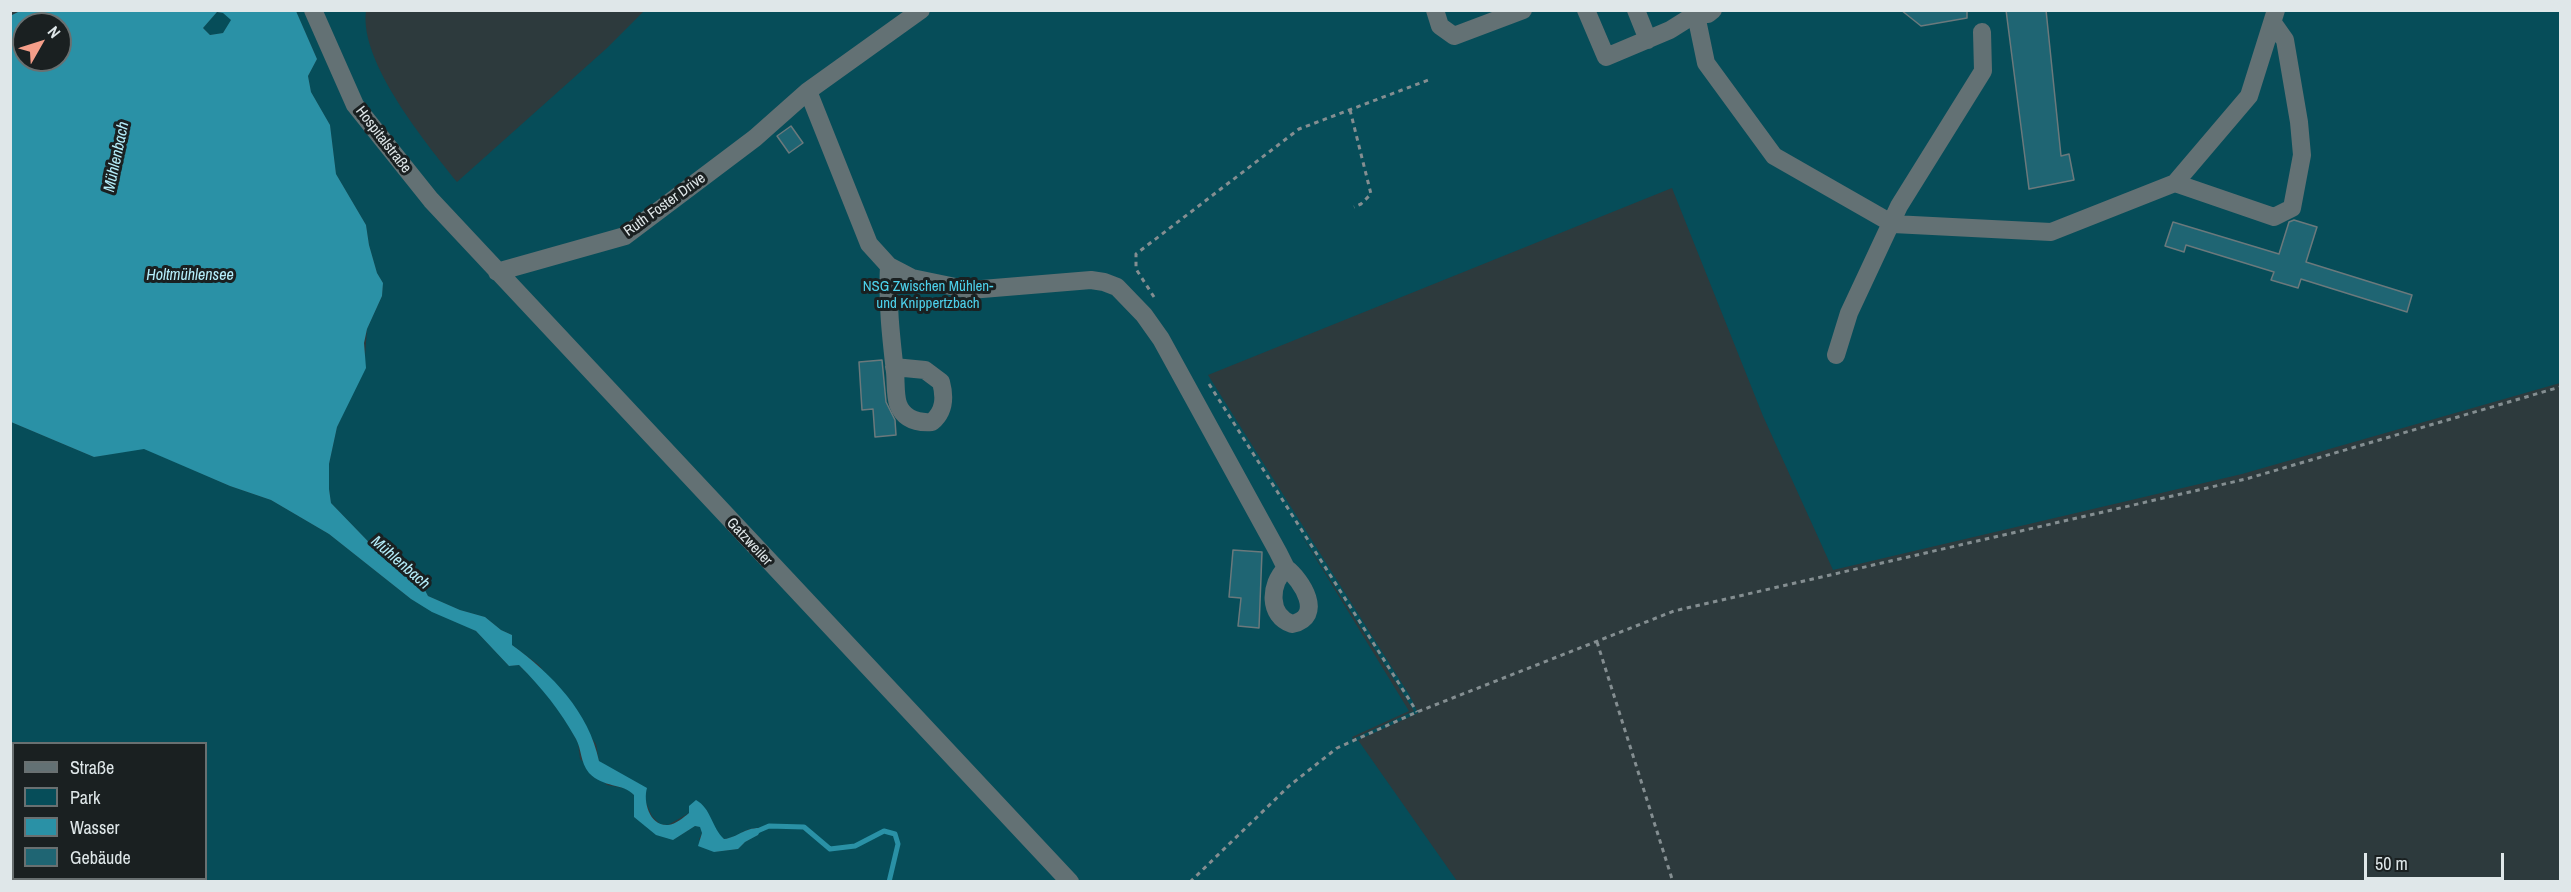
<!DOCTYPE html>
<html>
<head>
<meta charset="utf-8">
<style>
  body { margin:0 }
  #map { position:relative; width:2571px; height:892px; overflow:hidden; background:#2d3a3d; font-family:"Archivo Narrow",sans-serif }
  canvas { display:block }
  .frame { position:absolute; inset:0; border:12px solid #dfe7e9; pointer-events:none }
  .legend { position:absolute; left:12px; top:742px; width:195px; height:138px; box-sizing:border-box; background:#1a2021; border:2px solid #697071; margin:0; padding:8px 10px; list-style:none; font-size:18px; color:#dfe7e9 }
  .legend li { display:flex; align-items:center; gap:12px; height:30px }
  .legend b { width:30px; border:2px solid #697071 }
  .north { position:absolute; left:12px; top:12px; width:60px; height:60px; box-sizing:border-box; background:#1a2021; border:2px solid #697071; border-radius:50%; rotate:51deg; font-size:16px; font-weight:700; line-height:24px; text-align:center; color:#dfe7e9 }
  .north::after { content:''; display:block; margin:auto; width:21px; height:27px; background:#f49e89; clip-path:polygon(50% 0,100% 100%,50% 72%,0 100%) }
  .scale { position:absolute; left:2364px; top:853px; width:140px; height:27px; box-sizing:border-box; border:3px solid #dfe7e9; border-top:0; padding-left:8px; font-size:18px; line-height:21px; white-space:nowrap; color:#dfe7e9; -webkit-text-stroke:4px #1a2021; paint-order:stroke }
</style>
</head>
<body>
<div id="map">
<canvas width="2571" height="892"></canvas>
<div class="frame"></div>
<ul class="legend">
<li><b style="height:8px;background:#637174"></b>Straße</li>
<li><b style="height:16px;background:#064d59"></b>Park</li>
<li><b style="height:16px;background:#2a91a6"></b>Wasser</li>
<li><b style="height:16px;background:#1f6573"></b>Gebäude</li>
</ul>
<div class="north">N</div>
<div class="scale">50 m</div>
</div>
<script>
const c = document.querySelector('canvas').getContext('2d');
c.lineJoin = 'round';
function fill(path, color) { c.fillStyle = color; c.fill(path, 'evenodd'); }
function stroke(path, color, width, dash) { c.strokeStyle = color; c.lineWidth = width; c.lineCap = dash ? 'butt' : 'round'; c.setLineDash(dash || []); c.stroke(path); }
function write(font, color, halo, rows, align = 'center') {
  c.font = font + ' "Archivo Narrow",sans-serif'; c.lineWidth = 6; c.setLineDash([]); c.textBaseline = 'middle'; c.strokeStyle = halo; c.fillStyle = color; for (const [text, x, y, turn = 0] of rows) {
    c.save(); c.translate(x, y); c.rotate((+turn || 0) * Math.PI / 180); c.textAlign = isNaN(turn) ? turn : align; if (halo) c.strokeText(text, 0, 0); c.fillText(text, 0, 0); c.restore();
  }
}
const green = new Path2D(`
  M296 11H366C359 62 426 143 457 182L607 48 644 11H2560V383L2242 474 1833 570 1763 416 1672 188 1208 375 1410 696 1418 713 1358 740 1457 881 11 882V422L94 457 144 448 230 486 271 500 329 534 411 599 476 631 509 666 519 665 546 692 563 715 578 743 580 759 607 785 628 789 634 795V817L673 840 695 826 701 827 702 833 699 839 714 852 738 849 745 842 758 835 761 828C746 826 739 837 724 839L689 813 668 825 660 824 652 816 644 798 599 761 596 744 539 665 512 645V635L501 630 485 617 460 610 428 596 419 579 409 569 398 568 388 562 331 503 329 489V464L337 427 352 394 365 356 367 329 382 296 383 283 377 273 369 245 366 225 336 174 330 125 311 92 308 76 317 59ZM1294 523 1414 711 1353 739 1352 737 1409 711ZM14 744H206V878H14Z
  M217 12 223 13 232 20 223 33 210 35 203 28Z`);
const water = new Path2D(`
  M20 11H296L317 59 308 76 311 92 330 125 336 174 366 225 369 245 377 273 383 283 382 296 367 329 364 343 366 368 337 427 329 464V489L331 503 388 562 398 568 409 569 419 579 428 596 460 610 485 617 501 630 512 635V645C552 674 589 712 599 761L647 788C643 801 649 826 668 825 676 824 683 818 689 813V806L696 800C711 808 712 828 724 839 739 837 744 827 762 828L758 835 745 842 738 849 714 852 698 846 702 833 700 827 695 826 673 840 656 835 634 817V795C623 783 603 788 589 773 580 762 582 750 576 739 560 710 542 688 519 665L509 666 476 631 432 612 411 599 329 534 271 500 230 486 144 449 94 457 11 422 10 16ZM217 12 223 13 231 20 223 33 210 35 203 28ZM24 24H60V60H24Z`);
const stream = new Path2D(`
  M755 832 769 826 804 827 830 849 855 846 884 831 895 834 898 844 889 882`);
const building = new Path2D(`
  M1901 10H1967V18L1921 26Z
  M2006 10H2046L2061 156 2069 154 2074 180 2029 189Z
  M791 126 803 143 789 153 777 136Z
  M2294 220 2317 227 2306 262 2412 295 2407 312 2301 279 2298 288 2271 280 2274 272 2186 245 2184 252 2165 246 2173 222 2279 254 2289 222Z
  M882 360 886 402 895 420 896 435 875 437 873 409 862 410 859 362Z
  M1233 550 1262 552 1259 628 1238 626 1241 598 1229 597Z`);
const path = new Path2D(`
  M1350 110 1371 194 1361 204 1354 207
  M1154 297 1136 269V254L1299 129 1431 79
  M1209 384 1417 712
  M1597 642 1673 882
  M1190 882 1289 786 1337 748 1417 712 1674 611 2246 479 2560 387`);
const minor = new Path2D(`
  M313 10 355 105 431 200 1070 882
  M1435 10 1440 26 1454 36 1523 10
  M1586 10 1606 57 1670 30 1697 13 1708 14 1713 10
  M1636 10 1648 40
  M1695 10 1706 63 1774 156 1893 224 2051 232 2175 183 2249 96 2276 10
  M808 91 869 244 889 266 912 278 970 290 1091 280 1104 282 1117 287 1144 315 1161 339 1278 552 1286 568C1269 585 1268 616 1292 624 1325 617 1302 580 1286 568
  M2175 183 2274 217 2292 208 2302 155 2299 122 2285 40 2273 23
  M889 266C887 301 891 337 895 372 896 382 895 395 898 404 904 420 918 423 932 422 945 411 945 397 941 382L925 370 894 367
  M497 272 625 236 755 138 808 91 921 10
  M1836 355 1849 313 1899 206 1983 71 1982 32`);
const streetNames = [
  ["Hospitalstraße",383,140,52],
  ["Ruth Foster Drive",665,205,-36],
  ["Gatzweiler",749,542,47]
];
const parkNames = [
  ["NSG Zwischen Mühlen-",928,287],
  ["und Knippertzbach",928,304]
];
const waterNames = [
  ["Mühlenbach",117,157,-78],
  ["Holtmühlensee",190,276],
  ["Mühlenbach",400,563,41]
];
fill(green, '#064d59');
fill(water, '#2a91a6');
stroke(stream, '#2a91a6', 5);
fill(building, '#1f6573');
stroke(building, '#6b797c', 1.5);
stroke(path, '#848e91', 3, [4.5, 4.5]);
stroke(minor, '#637174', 18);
write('15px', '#dfe7e9', '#1a2021', streetNames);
write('15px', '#4dd2ed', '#1a2021', parkNames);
write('italic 16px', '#b6eefb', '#1a2021', waterNames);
</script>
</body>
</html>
